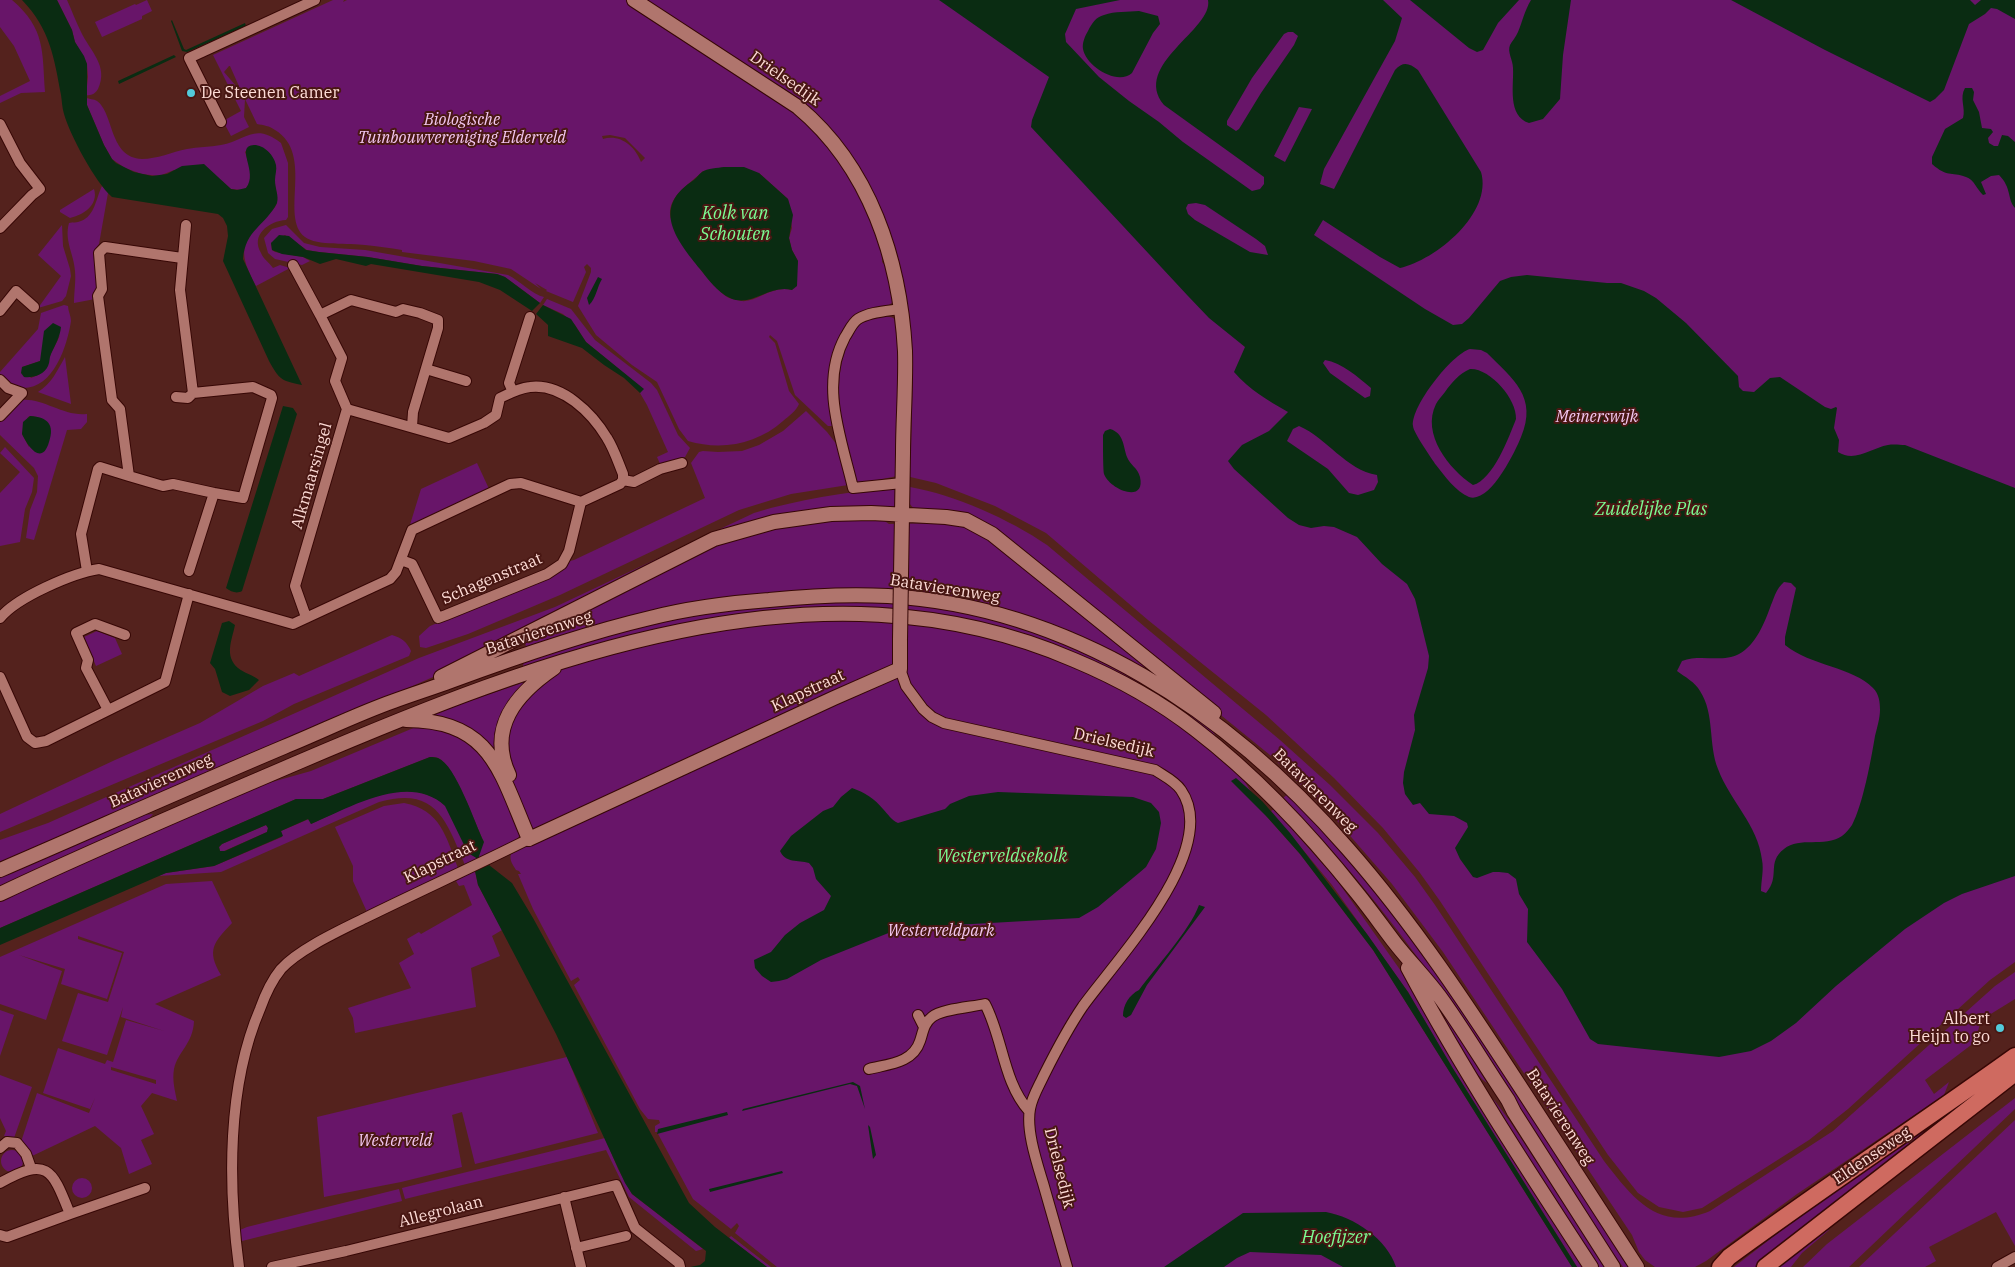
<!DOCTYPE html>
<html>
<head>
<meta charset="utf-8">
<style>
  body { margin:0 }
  canvas { display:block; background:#54221d }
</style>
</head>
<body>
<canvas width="2015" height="1267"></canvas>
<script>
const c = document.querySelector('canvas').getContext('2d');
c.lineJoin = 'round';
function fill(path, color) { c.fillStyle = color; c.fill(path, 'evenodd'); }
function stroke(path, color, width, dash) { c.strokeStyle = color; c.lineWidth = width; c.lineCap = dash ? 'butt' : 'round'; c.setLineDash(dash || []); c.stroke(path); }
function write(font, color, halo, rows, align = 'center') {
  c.font = font + ' "IBM Plex Serif",serif'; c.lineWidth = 4; c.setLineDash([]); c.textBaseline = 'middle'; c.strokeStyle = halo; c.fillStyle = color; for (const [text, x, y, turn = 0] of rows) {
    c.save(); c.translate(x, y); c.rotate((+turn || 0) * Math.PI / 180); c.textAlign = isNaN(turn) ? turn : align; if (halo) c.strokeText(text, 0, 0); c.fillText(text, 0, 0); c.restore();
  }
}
const green = new Path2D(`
  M0 0H12C46 29 42 52 45 92L21 93 0 103V96L30 81 14 46 0 27Z
  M57 0H67C72 11 76 22 81 32 90 51 109 66 98 89 95 94 91 96 86 95L88 77 87 64 75 42 72 30Z
  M147 0 152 11 142 16V19L102 37 95 22 135 4 136 5Z
  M333 0H344L343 2 347 0H628L783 100 831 146 869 208 882 250V262L890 271 893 302 889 305C879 308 866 309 856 315 849 318 847 327 843 333 825 369 828 388 834 426H828L795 395 777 341 770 335 769 337 775 343 789 391 799 404C796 411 789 416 783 421 757 444 722 451 688 441L679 429 657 382 632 365 596 335 578 306 591 272V268L587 264 584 267 586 272 573 302 546 291 547 290 535 283 541 289 511 269 474 261 402 252V250C390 248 377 246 365 245 351 243 316 246 305 237 279 217 315 154 275 130 270 126 263 125 257 124L245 99 244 117 249 127 231 136 223 121 241 111 213 55ZM229 66H230L242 93 224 72ZM610 135 625 138 645 158 641 162C635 146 620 134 603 139L602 136ZM703 171 759 173 788 199 792 228 789 238 792 250 798 261 792 290C771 285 757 303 741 301 737 300 732 299 729 298 712 289 668 231 670 211 672 193 691 183 703 171Z
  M644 0H2015V962L1990 980 1848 1109 1809 1140 1702 1208 1683 1212 1659 1207 1638 1193 1608 1155 1440 901 1420 873 1383 828 1334 778 1266 715 1148 620 1046 533 995 506 936 483 906 476 911 453 913 369 909 316 897 253 882 214 846 150Z
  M86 98C89 99 94 99 97 101 114 113 109 158 142 159 157 159 172 152 187 149 198 147 210 147 221 145 246 141 254 122 281 143L288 163V217L286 220C269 221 250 235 261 253 263 259 269 262 273 268L280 265 290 268 256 286C239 254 239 243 265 217 270 213 276 208 277 202 278 195 275 189 275 183 274 170 277 164 269 153L250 146 245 152 251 170V181L246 188 242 190 231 189 222 181 174 170 159 176 142 174 125 168 112 159 104 145 87 105Z
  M102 186 108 193 99 244 96 248 99 278 95 299 74 303C74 293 76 281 75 271 74 254 64 241 69 223 73 222 77 223 81 221 95 216 96 198 102 186Z
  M94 189C99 205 83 215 70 218L60 212V210Z
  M62 225 63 246 70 269 71 276 66 296 62 301 38 308 61 276 38 255Z
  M286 225 304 243 320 247 365 250 508 275C520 281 533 295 544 297L540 303 505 277 497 274 422 266 368 257 319 252 307 250 285 235 271 243 272 250 275 252 303 257 310 261 302 265 275 259 268 253 264 238 272 229Z
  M547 299 571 309 595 340 651 383 657 390 678 435 690 448 685 457 664 466H661L657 457 668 452 647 405 640 393 643 389 586 342 575 325 563 314 543 305Z
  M64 305 68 306C68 311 71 316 71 321 67 347 53 390 21 388 13 387 7 382 0 377V372L38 329 41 313ZM60 335C57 343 52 350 49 358 45 371 44 373 31 378L22 367 40 361Z
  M884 316C893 317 897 318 899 328L897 476 859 484 855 479C845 434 828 386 849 342 853 334 856 325 865 321 871 318 878 317 884 316Z
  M65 357 71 404 38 392C52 383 57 371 65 357Z
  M21 400C44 398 64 417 87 414V422L81 429 67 430 34 540 26 538 30 510 37 492 38 476 34 468 0 435V422ZM30 416 37 417 29 447 22 434 28 417Z
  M806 411 827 432 841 450 848 485 791 494 739 510 560 595 468 634 426 648 420 647 419 636 430 626 513 593 566 562 574 560 705 498 691 463 699 452 703 451 718 452 742 451 759 445 783 431Z
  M5 447 34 478 32 492 25 509 20 542 0 546V493L20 472 0 453Z
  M477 463 490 491 409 528 421 489Z
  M891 487 896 489 897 505 892 510 764 521 465 663 45 847 0 862V840L48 823 419 658 555 607 754 513C799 499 844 493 891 487Z
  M910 487C955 495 1009 519 1047 545L1280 740 1330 785 1378 833 1415 877 1435 905 1604 1161C1633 1198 1658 1233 1710 1211L1833 1131 1995 986 2015 972V999L1981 1020 1975 1042 1925 1080 1934 1094 1949 1082 1944 1095 1797 1194 1706 1261 1695 1267H1655L1645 1260 1639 1252 1632 1235 1443 952 1392 884 1332 815 1270 755 988 526 916 511 908 502 907 491Z
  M834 519 883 520 889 524 940 523 974 528 1196 705 1267 817 1300 854 1373 950 1572 1267H777L735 1233 739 1226 737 1223 731 1229 693 1199 657 1132H655V1126L660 1123 659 1120 648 1119 640 1109 574 985 580 980 578 977 571 981 533 909 518 874H521L519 871 516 870C513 865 509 860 511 854L518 851 532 833 493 753 423 717 519 684 527 648 523 640 711 547 777 526Z
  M97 631 115 638 122 654 96 666 84 637Z
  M392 635C402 638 407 642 411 651L409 656 294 704 263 721 0 832V814L115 760 200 723 263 686 294 673 299 676Z
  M423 724 450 729 487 755 522 833 516 840 465 865C446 820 436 786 379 802L221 872 158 876 166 873 214 866 282 837 281 831 309 819 311 824C348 808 399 776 438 800 455 811 469 828 484 842 475 824 455 765 438 758 435 757 433 757 430 757L323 799H296L0 928V902L51 877 258 786 311 771Z
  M1288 794 1354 865 1409 934 1453 996 1631 1267H1623L1613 1253C1512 1096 1416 932 1283 798Z
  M404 803C441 810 446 837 458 868L367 912 353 881V866L335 827 384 806Z
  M1274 809 1336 879 1415 991 1585 1267H1577L1452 1067 1408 992 1332 885 1271 811Z
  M153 814 148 820 0 886V877L144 815Z
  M266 825 268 828 267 832 224 851H220L219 847 222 844Z
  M475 871 478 885 502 930 492 936 500 956 471 968 476 1007 355 1033 353 1018 348 1008 411 988 399 963 414 954 407 939 419 932 421 934 472 905 464 885 459 886 456 881Z
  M212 881 232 923C214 942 206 950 221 975L155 1004 194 1021C193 1044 178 1051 174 1069 172 1080 175 1091 177 1101L152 1093 141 1106 154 1134 141 1140 152 1164 129 1174 121 1148 95 1126 30 1157 21 1142 37 1093 89 1113 95 1098 90 1109 43 1093 58 1048 105 1064 107 1060 113 1062 126 1020 164 1031 121 1017 123 1007 107 1055 62 1041 78 993 108 1002 124 952 78 936V939L122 953 107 999 61 984 65 969 19 955 62 971 46 1020 0 1004V957L166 884ZM111 1067 156 1080V1084L111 1070Z
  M1429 994H1432L1487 1083C1465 1067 1443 1019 1429 994Z
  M0 1010 14 1015 0 1056Z
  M567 1057 598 1133 475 1164 462 1112 452 1115 462 1167 401 1182 324 1197 317 1117Z
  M2015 1066 1756 1267H1734L1826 1196Z
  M0 1075 32 1087 14 1138 4 1136 6 1131 0 1118Z
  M2015 1098V1109L1849 1267H1803L1827 1244Z
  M1491 1100H1494L1509 1120 1605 1267H1596Z
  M2015 1120V1246L1996 1212 1929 1247 1936 1261 1925 1267H1859Z
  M605 1138 618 1169 632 1194 703 1249 696 1251 629 1197 606 1150 405 1199 402 1188Z
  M1 1161a11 11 0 1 1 22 0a11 11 0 1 1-22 0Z
  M72 1188a10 10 0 1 1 20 0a10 10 0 1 1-20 0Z
  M399 1189 402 1201 242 1241 240 1230 247 1227Z
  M1826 1227 1829 1230 1802 1253 1791 1267H1773Z
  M731 1236 771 1267H767L729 1238Z`);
const water = new Path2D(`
  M22 0H57L72 30 75 42 84 56 87 64V105L104 145 112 159 116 163 134 172 152 176 167 174 182 166 204 164 231 189 237 190 246 188C259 172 234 146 254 145 264 145 274 155 276 165 277 170 275 175 275 180 275 189 279 195 277 203 266 225 245 230 243 259L302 385C281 381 279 379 269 361L223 261 228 236 227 226 223 218 218 214 112 197C95 182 70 135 64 114 62 108 62 101 61 95 54 57 50 29 22 0Z
  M939 0H1120L1076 9 1065 34 1066 42 1099 77 1129 101 1159 122 1183 142 1252 191 1260 189 1264 184V177L1164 105C1131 65 1214 29 1208 0H1383L1402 18 1395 41 1324 169 1320 184 1334 189 1395 70C1403 61 1409 63 1418 70L1481 172C1493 213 1436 260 1400 268L1380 257 1323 220 1314 235 1425 309 1453 325 1462 324 1469 318 1500 281 1511 277 1527 275 1607 283H1621L1644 291 1656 298 1686 323 1738 376 1739 387 1743 391 1754 392 1770 378 1780 377 1825 407 1831 409 1836 407 1837 408 1834 428 1839 440 1838 452C1855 463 1871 448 1888 445 1894 444 1900 445 1905 445L2015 488V876L1962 894 1944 903 1905 929 1836 986 1796 1023 1771 1041 1751 1051 1719 1057 1598 1044 1590 1039 1562 989 1527 942 1528 909 1519 894 1516 879 1508 873 1499 872H1493L1477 878 1473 877 1460 859 1455 848 1468 827 1467 823 1454 816 1429 814 1420 803 1413 805 1405 794 1403 783 1404 772 1415 730 1414 715 1428 668 1429 656 1415 599 1407 584 1382 564 1357 537 1334 527 1324 526 1311 528 1299 525 1288 518 1234 469 1228 461 1242 445 1269 431 1288 412C1267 400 1250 390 1234 372L1245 347 1209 318 1188 296 1031 127 1032 120 1049 77ZM1288 32H1293L1298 36 1294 45 1261 93 1239 129 1236 131 1227 125V121L1252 78 1284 34ZM1299 107 1312 109 1285 162 1274 156ZM1196 203 1205 205 1256 239 1265 246 1268 255 1250 252 1195 220 1188 214 1186 208 1188 204ZM1470 349 1481 350 1487 353C1513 379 1538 397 1521 437 1515 452 1490 504 1469 497 1456 492 1444 475 1436 465 1432 459 1413 432 1413 426 1411 406 1452 354 1470 349ZM1325 360C1342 363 1358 377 1371 388L1370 396 1365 398 1330 373 1323 363ZM1299 426C1327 438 1346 470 1377 475L1378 482 1374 490 1358 495 1349 493 1328 469 1287 441 1293 429ZM1784 582 1791 583 1796 588 1785 637V645C1811 666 1853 667 1873 688 1879 694 1880 702 1880 710 1880 718 1877 728 1875 736 1871 760 1863 804 1852 825 1850 828 1846 833 1842 836 1824 848 1800 836 1784 849 1766 863 1781 876 1766 893L1761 891C1761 881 1764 870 1762 860 1758 825 1730 801 1718 769 1708 744 1715 714 1700 691 1695 682 1685 677 1677 671L1682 661C1700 654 1722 663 1739 654 1756 645 1765 622 1771 605 1775 596 1776 589 1784 582Z
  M1410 0H1519L1498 23 1483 50 1477 52 1469 48Z
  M1531 0H1571L1563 55 1560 99 1543 119 1529 123C1507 116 1514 85 1513 68 1513 60 1507 52 1510 45 1512 41 1516 37 1518 32 1523 20 1524 12 1531 0Z
  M1731 0H1970L1975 5 1981 0H2015V19L1997 9 1991 8 1985 14 1969 24 1944 90 1935 99 1930 102 1825 50Z
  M1139 11 1158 16 1160 24 1153 33 1132 73C1117 86 1086 66 1083 49 1082 43 1085 36 1088 31 1092 23 1096 17 1104 15 1115 11 1128 12 1139 11Z
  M172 20 184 49 186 50 245 23 246 26 187 52 182 51 171 21Z
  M174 55 176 57 119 84 118 81Z
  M1965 88H1972L1974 92 1973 100 1979 112 1982 128 1991 129 1993 132 1988 138 1989 143 1994 146H1998L2002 135 2008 136 2015 142V208C2007 199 2012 188 1999 175L1991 176 1981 182 1986 194 1983 195C1977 190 1974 179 1966 177 1950 171 1948 178 1932 164V157L1945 129 1963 118C1966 108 1959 98 1965 88Z
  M724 167H744L759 173 788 199 793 215 789 238 792 250 798 261 797 286 792 290C769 284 752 308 730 298 717 292 708 279 700 269 678 242 651 209 691 182 695 180 698 175 702 172 707 168 718 168 724 167Z
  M279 235 289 236 306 250 319 252 368 257 422 266 497 274 505 277 540 303 532 311 500 290 479 282 371 264 366 266 336 259 320 264 303 257 282 254 272 250 271 243Z
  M598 277 602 279C597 287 596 299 589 305L587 298Z
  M543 305 571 319 586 342 644 389 640 393 624 378 604 365 582 348 548 336V325L536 314Z
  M53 323 61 327C60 337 55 345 51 354 49 358 50 362 48 366 44 375 33 378 24 377L21 373 22 367 40 361 44 331Z
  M1470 369C1490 368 1517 399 1516 419 1509 437 1493 480 1473 485 1449 469 1421 434 1436 404 1438 400 1442 396 1445 392 1452 382 1459 374 1470 369Z
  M283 406 293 408 297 414 242 591C237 594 231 592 226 588Z
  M30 416C48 417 55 425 49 442 42 466 28 447 22 434L23 422Z
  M1110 429C1124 433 1123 446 1127 457 1130 465 1138 468 1140 477 1146 504 1110 490 1104 474 1103 469 1103 442 1103 435L1105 431Z
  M229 621 235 625C232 640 224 656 238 668 244 673 253 675 259 680L249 690 230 696 222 692 215 669 210 663 222 623Z
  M430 757C433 757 435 757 438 758 456 765 475 824 484 842L478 859 468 853 445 806C408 772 350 808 311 824L308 819 281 831 283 836 214 866 166 873 0 945V928L296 799H323ZM266 825 268 828 267 832 225 851H220L219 847 222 844Z
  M1236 778 1262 801 1290 833 1367 934 1408 992 1452 1067 1577 1267H1572L1373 950 1300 854 1268 818 1231 781Z
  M852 788C864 792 875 799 883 809 888 814 891 820 898 823L945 809 950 804 969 796 998 792 1133 797 1151 803 1159 812 1161 823 1156 849 1146 867 1139 873 1098 907 1079 918 901 928 821 960 787 979 779 981 771 982 762 976 755 968 754 960 771 952 785 935 800 923 824 910 831 896 816 879 813 868 809 863C798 860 785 863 780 851L791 836 823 811 833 807 841 797Z
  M489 865 512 883 533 918 689 1203 715 1227 767 1267H690L700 1265 705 1261 706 1251 632 1194 625 1183 556 1034 478 885 475 871Z
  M1199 905 1205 907 1147 985 1131 1015 1126 1018 1123 1016C1123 1005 1129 995 1139 990 1156 967 1190 930 1199 905Z
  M853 1082 860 1086 865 1109 857 1086 850 1084 742 1111 743 1109Z
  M727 1112 728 1115 657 1134 658 1129Z
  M868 1125 870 1127 876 1155 873 1159Z
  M782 1171 783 1173 710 1192 709 1189Z
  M1326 1212C1354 1217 1387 1239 1396 1267H1343L1321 1255 1250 1252 1237 1258 1224 1267H1164L1243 1213Z`);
const street = new Path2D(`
  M221 122 189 58 315 0
  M0 124 20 163 40 189 32 195 0 228
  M186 225 180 290 193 393 253 387 271 395 272 398 243 498 214 493 189 571
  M293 265 320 315
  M900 309C887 311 869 312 858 319 852 323 849 331 845 337 819 385 842 440 853 488L902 483
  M0 311 16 291 34 307
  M426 369 466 381
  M0 380 8 388 22 393 0 416
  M513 392 509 383 530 317
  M176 397 188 398 193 393
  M347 409 335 381 342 358 320 315 351 300 396 312 403 309 420 313 438 320V328L413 412 412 427
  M129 476 163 486 173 484 214 493
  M623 480 634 482 660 469 682 463
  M401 560 412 564 414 568 438 618 446 615 547 574 562 564 569 551 581 502
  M87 571 81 534 98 469 100 467 129 476 120 409 112 400 98 296 102 289 99 253 105 247 182 258
  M0 618C17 597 73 573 99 569L293 624 390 579 396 572 412 530 510 484 521 483 581 502 620 484 623 480V474C618 462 614 449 607 438 592 413 562 383 530 387 519 388 510 393 500 398L496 415 484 423 449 438 347 409 295 586 306 617
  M900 669 906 686 923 709 932 717 944 723 1155 770C1164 776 1175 781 1181 790 1222 849 1116 960 1083 1006 1068 1028 1056 1051 1044 1075 1039 1086 1032 1097 1030 1109 1026 1131 1037 1163 1043 1183 1051 1211 1059 1239 1067 1267
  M0 677 27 737 35 743 46 741 165 682 189 594
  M108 710 86 668 88 660 76 633 95 624 125 635
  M918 1015 924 1027
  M869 1069C889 1064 913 1063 920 1041 923 1032 924 1023 932 1017 941 1009 972 1007 985 1004 1003 1038 1003 1082 1029 1111
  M0 1148 7 1142 17 1143 26 1154 31 1168
  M0 1183C48 1156 52 1169 70 1214L145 1188
  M564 1197 581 1267
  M0 1235 7 1237 70 1214
  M576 1248 626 1236
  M239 1267C228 1185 227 1086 260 1009 265 995 272 980 281 969 299 949 341 930 365 918 420 891 475 866 529 839
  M272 1267 346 1251 616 1185 635 1228 679 1263 680 1267
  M1997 1267 2015 1257`);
const secondary = new Path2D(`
  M634 0 798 107C870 167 900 260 905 351 906 385 903 420 903 453 902 494 902 534 901 575
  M441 677 714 539 774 522 831 514 871 513 946 517 966 520 992 534 1214 713
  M406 720C492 720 500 772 529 839L834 698 900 669V639
  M509 775C487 728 516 694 554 668
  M0 870C95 829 189 787 284 747 321 732 357 714 394 701 413 694 432 688 451 681 516 657 582 634 650 618 689 608 729 603 769 600 808 596 849 594 888 596 1072 607 1230 713 1348 849 1414 924 1469 1008 1523 1091 1561 1150 1599 1208 1637 1267
  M0 894C99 847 199 805 299 762 538 660 818 549 1074 660 1117 678 1159 701 1196 730 1256 776 1310 834 1357 893 1370 909 1382 926 1395 943 1409 961 1426 978 1440 997 1464 1030 1485 1066 1508 1100L1514 1112 1613 1267
  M1408 968C1463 1071 1527 1169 1591 1267`);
const primary = new Path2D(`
  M1720 1267 1729 1257C1823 1188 1920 1124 2015 1056
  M1765 1267 2015 1073`);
const secondaryBridge = new Path2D(`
  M900 639 901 575`);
const markers = [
  [191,93,5,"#53cbdb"],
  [2000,1028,5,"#53cbdb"]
];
const streetNames = [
  ["Drielsedijk",785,79,35],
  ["Alkmaarsingel",312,476,-74],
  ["Schagenstraat",492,579,-23],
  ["Batavierenweg",945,589,9],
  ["Batavierenweg",539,633,-18],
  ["Klapstraat",808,691,-25],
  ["Drielsedijk",1114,743,13],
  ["Batavierenweg",161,781,-24],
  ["Batavierenweg",1315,791,45],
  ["Klapstraat",440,862,-26],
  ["Batavierenweg",1560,1117,57],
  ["Eldenseweg",1872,1156,-34],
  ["Drielsedijk",1059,1168,76],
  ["Allegrolaan",441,1212,-14]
];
const poiNames = [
  ["De Steenen Camer",201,93],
  ["Albert",1990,1019,"right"],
  ["Heijn to go",1990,1037,"right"]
];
const parkNames = [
  ["Biologische",462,120],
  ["Tuinbouwvereniging Elderveld",462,138],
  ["Meinerswijk",1597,417],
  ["Westerveldpark",941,931],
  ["Westerveld",395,1141]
];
const waterNames = [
  ["Kolk van",735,214],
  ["Schouten",735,235],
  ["Zuidelijke Plas",1651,510],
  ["Westerveldsekolk",1002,857],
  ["Hoefijzer",1336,1238]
];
fill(green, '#681569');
fill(water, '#0a2c12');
stroke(street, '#370705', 12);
stroke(secondary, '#370705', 16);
stroke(primary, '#370705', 19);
stroke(street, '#b0756d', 10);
stroke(secondary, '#b0756d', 14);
stroke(primary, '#cf6a60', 16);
stroke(secondaryBridge, '#370705', 16, []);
stroke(secondaryBridge, '#b0756d', 14);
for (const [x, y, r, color] of markers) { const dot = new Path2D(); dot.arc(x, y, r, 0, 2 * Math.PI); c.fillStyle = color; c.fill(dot); stroke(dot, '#491713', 2); }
write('16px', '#fedcd7', '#491713', streetNames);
write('16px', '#fedcd7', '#491713', poiNames, 'left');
write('italic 16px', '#f4c8f2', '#491713', parkNames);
write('italic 18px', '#7bfc92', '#491713', waterNames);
</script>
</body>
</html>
